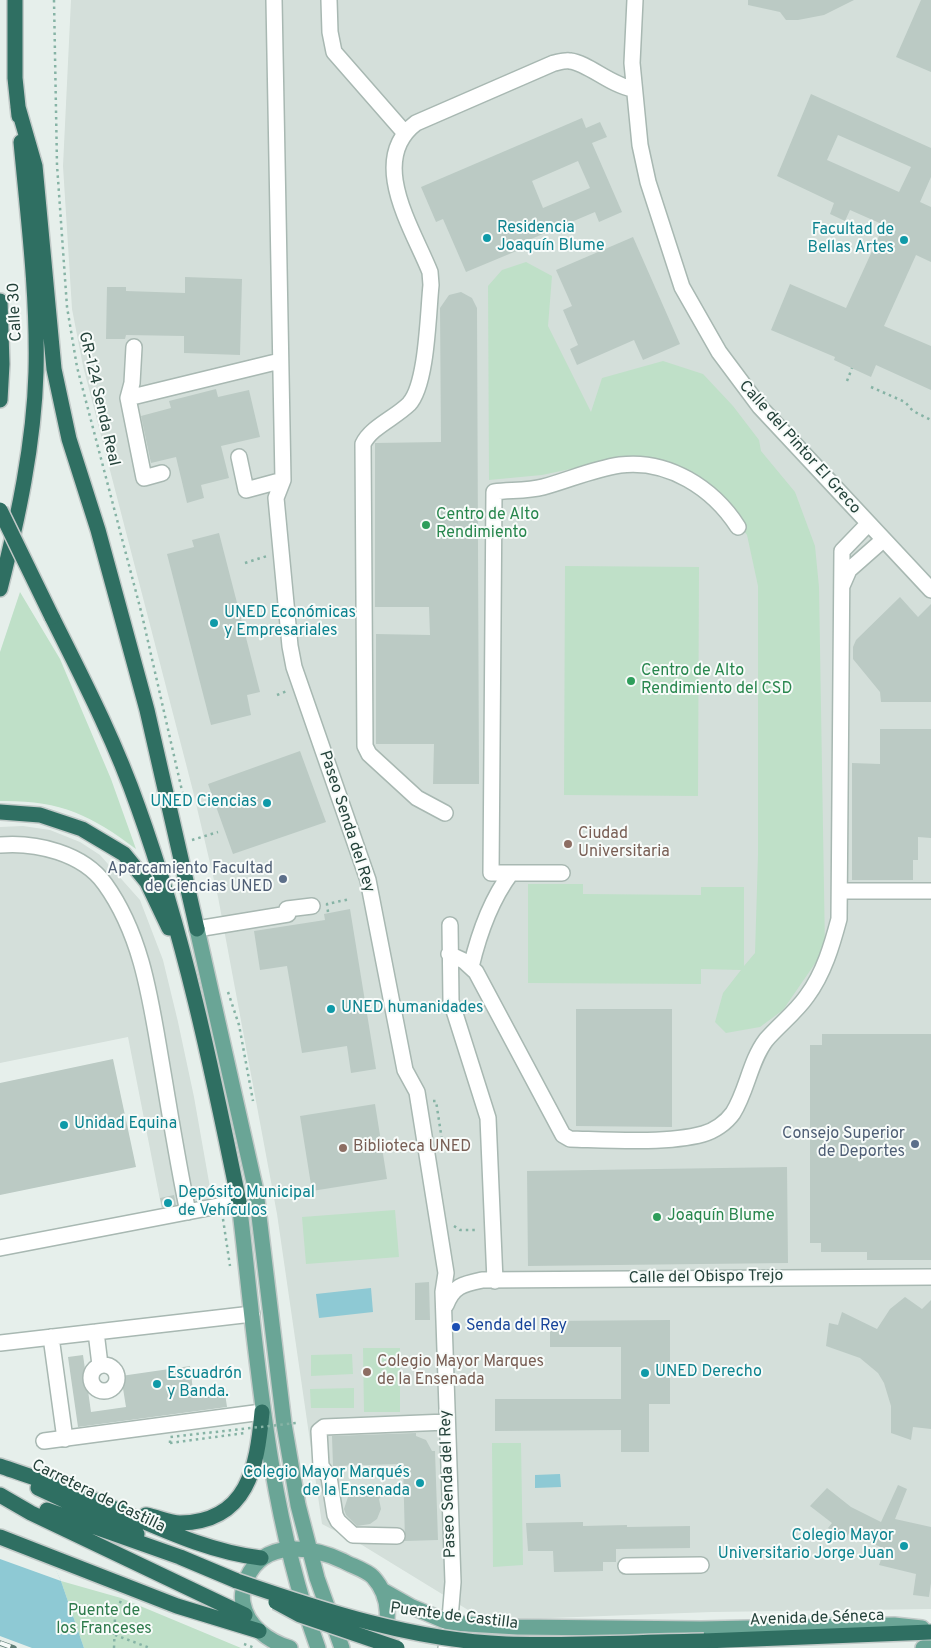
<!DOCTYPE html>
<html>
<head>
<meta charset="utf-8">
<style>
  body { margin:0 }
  canvas { display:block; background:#e6efeb }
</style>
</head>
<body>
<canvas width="931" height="1648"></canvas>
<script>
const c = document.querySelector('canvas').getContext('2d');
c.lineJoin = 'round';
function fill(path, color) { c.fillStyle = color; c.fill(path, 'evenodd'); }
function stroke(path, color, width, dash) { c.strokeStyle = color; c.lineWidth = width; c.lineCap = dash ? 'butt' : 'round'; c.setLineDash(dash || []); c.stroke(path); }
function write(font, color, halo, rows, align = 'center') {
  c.font = font + ' Overpass,sans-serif'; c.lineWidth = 4; c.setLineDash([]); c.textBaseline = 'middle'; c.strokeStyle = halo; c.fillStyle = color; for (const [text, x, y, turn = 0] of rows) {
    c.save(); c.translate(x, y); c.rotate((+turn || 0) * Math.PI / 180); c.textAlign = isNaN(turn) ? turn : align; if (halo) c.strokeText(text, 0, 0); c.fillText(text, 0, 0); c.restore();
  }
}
const built = new Path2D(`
  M71 0H931V1609L712 1612 496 1620 473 1613 362 1545 322 1524 277 1214 218 897 193 791 83 366 72 309 63 166Z
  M23 826 50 830 80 842 100 855 140 900 163 960 178 1022 194 1097 212 1199 162 1210 128 1037 0 1063V827Z`);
const green = new Path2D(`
  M526 262 552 276 548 326 591 412 602 378 663 361 703 374 733 406 759 440 761 451 795 492 815 546 819 587 825 949 783 1010 760 1027 726 1033 715 1022 723 993 741 970 701 969V984L528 983V884H583V894L701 895V887H744V966L755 953 758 855V586L747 535 716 491 668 462 618 459 542 475 489 480 488 286 502 270Z
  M565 566 699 567 698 796 564 795Z
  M20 592 60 659 111 779 136 849C90 814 58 800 0 801V652Z
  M395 1210 399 1257 306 1264 302 1217Z
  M363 1348H400V1412H364Z
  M352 1354 353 1374 311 1376V1355Z
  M354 1388V1408H311L310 1389Z
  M492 1443H521L523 1565 493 1567Z
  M61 1581 121 1598 241 1648H84Z`);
const water = new Path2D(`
  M371 1288 373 1312 319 1318 316 1294Z
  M0 1458 61 1581 84 1648H0Z
  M560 1474 561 1487 535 1488V1475Z`);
const pier = new Path2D(`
  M0 1455 27 1506 61 1581 0 1559Z
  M0 1636 32 1648H0Z`);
const building = new Path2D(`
  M748 0H854L824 15 798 20H786L780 12 748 5Z
  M921 0H931V72L896 57Z
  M811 94 931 148V177L920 202 931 207V262L916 255 884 326 931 346V390L876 365 871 377 834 360 835 357 771 330 790 284 846 308 884 225 850 210 845 221 830 214 834 203 777 176ZM838 135 911 167 899 192 827 160Z
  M582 118 586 128 600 122 607 137 592 143 622 212 599 222 595 212 524 242 526 247 466 272 443 219 436 222 421 187ZM578 161 590 188 543 208 532 181Z
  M633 237 680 344 643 360 634 340 577 365 570 349 578 345 563 310 572 306 556 270Z
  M185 277 242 279 240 355 184 353V336L126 335 125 339H106L107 287H126V291L185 293Z
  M461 292 472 298 477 308 479 784H433L434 744H376V634L430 635 429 607H375V443L441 442 440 308 449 295Z
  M216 389 218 397 249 390 260 437 221 446 229 478 201 485 204 498 187 503 176 457 151 463 141 416 171 408 169 401Z
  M219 533 260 692 247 695 251 715 211 725 167 554 194 547 192 540Z
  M900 597 918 617 931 604V702H881L880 692 853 659V647L856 640Z
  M880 729H931V838L918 837V860H913V880H852V763L880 764Z
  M300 751 326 822 233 854 208 784Z
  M350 909 376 1069 351 1073 347 1046 302 1053 287 966 260 970 254 931 325 920 324 914Z
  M576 1009H672V1127L576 1126Z
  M822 1034H931V1260H867V1252H821V1243H810V1045H822Z
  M113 1059 136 1167 0 1195V1083Z
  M375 1104 387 1179 312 1191 300 1116Z
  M787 1167 788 1263 528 1266 527 1171Z
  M174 1195 176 1205 162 1207 160 1198Z
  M429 1282 430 1320H415V1283Z
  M905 1297 922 1309 931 1300V1429L913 1427 911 1440 891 1433V1406L884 1383 878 1373 860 1358 826 1346 829 1323 838 1325 842 1312 877 1329 890 1309Z
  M670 1320V1404H649V1452H621V1430L495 1431V1399H621V1347H550V1321Z
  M83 1355 91 1412 126 1407 121 1376 190 1366 194 1398 225 1393 227 1407 78 1427 68 1357Z
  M416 1433V1436L426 1440 432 1451H435L438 1540 405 1541 403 1464 333 1466 332 1436Z
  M898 1485 907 1489 895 1519 931 1527V1583L929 1597 913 1595 916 1574 879 1565 885 1549 849 1533 846 1539 828 1528 832 1523 810 1506 827 1488 851 1507 881 1522Z
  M362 1489 385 1492 379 1499 381 1509 377 1519 370 1524 357 1526 346 1515 344 1509 348 1497 353 1492Z
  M583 1522V1526L627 1525V1527L690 1526V1548L616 1549V1562H603V1571L554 1572 553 1551H528L526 1523Z`);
const path = new Path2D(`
  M54 0 57 165 67 307 77 367 142 615 185 804
  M847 381 852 368
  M871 387 905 402 913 411 931 420
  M245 563 267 556
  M277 695 287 691
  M192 840 218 832
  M328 912 327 904 350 899
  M228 992 239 1025 253 1101
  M433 1101H436L443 1147
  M223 1219 230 1266
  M454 1226 460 1230H478
  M170 1443 245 1433
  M115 1635 150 1648
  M244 1644 255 1648
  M114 1648 115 1618 121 1600`);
const minor = new Path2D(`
  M274 0 283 480 276 498 290 646 294 667 368 880 405 1070 417 1092 446 1273 443 1292 453 1582 448 1643 446 1648
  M329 0 330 32 334 52 404 132
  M635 0 632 63 640 145 648 182 682 287 719 352 760 407 931 590
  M134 347 132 383 128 398 144 478 162 473
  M128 398 280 361
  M239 457 246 490 283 480
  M842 586 849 570 883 540
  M445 813 417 798 369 754 365 746 363 444C371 427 395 418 409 404 427 385 428 314 431 285L430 272C413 229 367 160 416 123L554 63C559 62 566 60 570 61 588 63 610 85 633 89
  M0 845C36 842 83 853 105 884 141 934 150 996 160 1055 169 1107 177 1160 188 1212
  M562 873H491L494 492C509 490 528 491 543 487 569 480 593 469 620 465 668 459 713 488 738 527
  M841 891H931
  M450 925 451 1001 488 1118 495 1281
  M197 929 288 914 287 909 312 906
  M449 954 464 961 476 972 563 1135 570 1139C608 1140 666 1144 703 1134 714 1131 726 1123 733 1113 747 1091 750 1061 766 1040 779 1025 796 1012 807 996 824 973 832 945 839 919L842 551 868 524
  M471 967C479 933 490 901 511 873
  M0 1248 239 1202
  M446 1305C453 1286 463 1284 482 1280L931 1277
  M96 1332 100 1365
  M51 1337 65 1439
  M0 1343 252 1314
  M91 1378a13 13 0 1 1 26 0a13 13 0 1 1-26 0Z
  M44 1441 262 1412
  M397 1536 353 1535 338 1521 335 1515 329 1477 321 1466 319 1431 324 1427 447 1422
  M626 1566 701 1565`);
const major = new Path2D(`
  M197 929 256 1191 284 1424 298 1505 317 1578 342 1648
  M239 1202C257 1352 266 1505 318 1648
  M382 1590 412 1607 450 1623 518 1627 701 1629 894 1625 922 1628
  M290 1648C268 1641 247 1626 243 1603 241 1594 244 1586 247 1578 264 1539 311 1546 343 1561 352 1566 366 1570 373 1577 392 1598 390 1625 379 1648
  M923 1648H931`);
const highway = new Path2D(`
  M15 0V78L19 116
  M18 107 35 166 54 369 69 439 98 530 147 710 197 929
  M0 301 2 364 0 400
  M0 589C18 519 34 444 36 372 38 297 28 217 21 142
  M52 617C83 679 115 741 138 807 184 935 212 1069 239 1202
  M0 812 40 815 82 829 124 854 147 882 169 928
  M0 1466C35 1478 70 1489 103 1504 156 1526 204 1551 261 1558
  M38 1488 137 1534
  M0 1495 31 1513 245 1615
  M47 1510 180 1557 237 1581
  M146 1515C157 1517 170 1523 180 1523 248 1522 257 1467 262 1412
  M0 1537 177 1606 259 1631
  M704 1641 931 1632`);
const rail = new Path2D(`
  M0 1643 14 1648`);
const pathBridge = new Path2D(`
  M170 1443V1437L296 1423`);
const highwayBridge = new Path2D(`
  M0 510 52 617
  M237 1581C324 1611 413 1640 506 1644 572 1646 638 1642 704 1641
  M276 1602 300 1615 397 1648`);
const markers = [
  [487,238,5,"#0f9aa8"],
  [904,240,5,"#0f9aa8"],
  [426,525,5,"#2e9e5b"],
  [214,623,5,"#0f9aa8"],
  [631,681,5,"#2e9e5b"],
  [267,803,5,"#0f9aa8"],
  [568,844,5,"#8d6e63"],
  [283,879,5,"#5c6f8a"],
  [331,1009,5,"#0f9aa8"],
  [64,1125,5,"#0f9aa8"],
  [915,1144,5,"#5c6f8a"],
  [343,1148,5,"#8d6e63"],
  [168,1203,5,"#0f9aa8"],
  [657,1217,5,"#2e9e5b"],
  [456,1327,5,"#1a4fb4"],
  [367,1372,5,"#8d6e63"],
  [645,1373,5,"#0f9aa8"],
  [157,1384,5,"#0f9aa8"],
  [420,1483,5,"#0f9aa8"],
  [904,1546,5,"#0f9aa8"]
];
const cultureNames = [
  ["Residencia",497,229],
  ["Joaquín Blume",497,247],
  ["Facultad de",894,231,"right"],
  ["Bellas Artes",894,249,"right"],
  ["UNED Económicas",224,614],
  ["y Empresariales",224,632],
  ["UNED Ciencias",257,803,"right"],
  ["UNED humanidades",341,1009],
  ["Unidad Equina",74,1125],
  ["Depósito Municipal",178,1194],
  ["de Vehículos",178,1212],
  ["UNED Derecho",655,1373],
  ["Escuadrón",167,1375],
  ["y Banda.",167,1393],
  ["Colegio Mayor Marqués",410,1474,"right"],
  ["de la Ensenada",410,1492,"right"],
  ["Colegio Mayor",894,1537,"right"],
  ["Universitario Jorge Juan",894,1555,"right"]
];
const streetNames = [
  ["Calle 30",16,312,-93],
  ["GR-124 Senda Real",98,399,77],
  ["Calle del Pintor El Greco",799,448,48],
  ["Paseo Senda del Rey",346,822,72],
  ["Calle del Obispo Trejo",706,1278,-1],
  ["Paseo Senda del Rey",449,1484,-92],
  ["Carretera de Castilla",98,1497,26],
  ["Puente de Castilla",454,1617,7],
  ["Avenida de Séneca",817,1619,-2]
];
const leisureNames = [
  ["Centro de Alto",436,516],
  ["Rendimiento",436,534],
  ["Centro de Alto",641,672],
  ["Rendimiento del CSD",641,690],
  ["Joaquín Blume",667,1217]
];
const educationNames = [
  ["Ciudad",578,835],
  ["Universitaria",578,853],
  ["Biblioteca UNED",353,1148],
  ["Colegio Mayor Marques",377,1363],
  ["de la Ensenada",377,1381]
];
const serviceNames = [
  ["Aparcamiento Facultad",273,870],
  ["de Ciencias UNED",273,888],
  ["Consejo Superior",905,1135],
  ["de Deportes",905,1153]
];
const transitNames = [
  ["Senda del Rey",466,1327]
];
const parkNames = [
  ["Puente de",104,1612],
  ["los Franceses",104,1630]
];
fill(built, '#d4dfda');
fill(green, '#bfe0c8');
fill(water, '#8ec9d4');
fill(pier, '#e6efeb');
fill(building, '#bbcac4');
stroke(minor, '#a8b8b2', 18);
stroke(major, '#c2cac8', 18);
stroke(highway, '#c2cac8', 18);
stroke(path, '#86b3a5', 2.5, [2.5, 4]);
stroke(minor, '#fff', 15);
stroke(major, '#6aa596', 15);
stroke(highway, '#2f6f62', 15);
stroke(rail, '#5f7d75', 5.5);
stroke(rail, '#f7fbf9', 4, [11]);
stroke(highwayBridge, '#c2cac8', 18, []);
stroke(pathBridge, '#86b3a5', 2.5, [2.5, 4]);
stroke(highwayBridge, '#2f6f62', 15);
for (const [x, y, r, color] of markers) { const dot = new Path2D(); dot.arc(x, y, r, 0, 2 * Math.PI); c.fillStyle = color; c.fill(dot); stroke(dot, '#f7fbf9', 2); }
write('16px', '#0d838f', '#f7fbf9', cultureNames, 'left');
write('16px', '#24423a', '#f7fbf9', streetNames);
write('16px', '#27864d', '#f7fbf9', leisureNames, 'left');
write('16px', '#785e54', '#f7fbf9', educationNames, 'left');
write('16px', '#4e5e75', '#f7fbf9', serviceNames, 'right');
write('16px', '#164399', '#f7fbf9', transitNames, 'left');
write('16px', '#2d7a4b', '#f7fbf9', parkNames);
</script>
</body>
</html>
